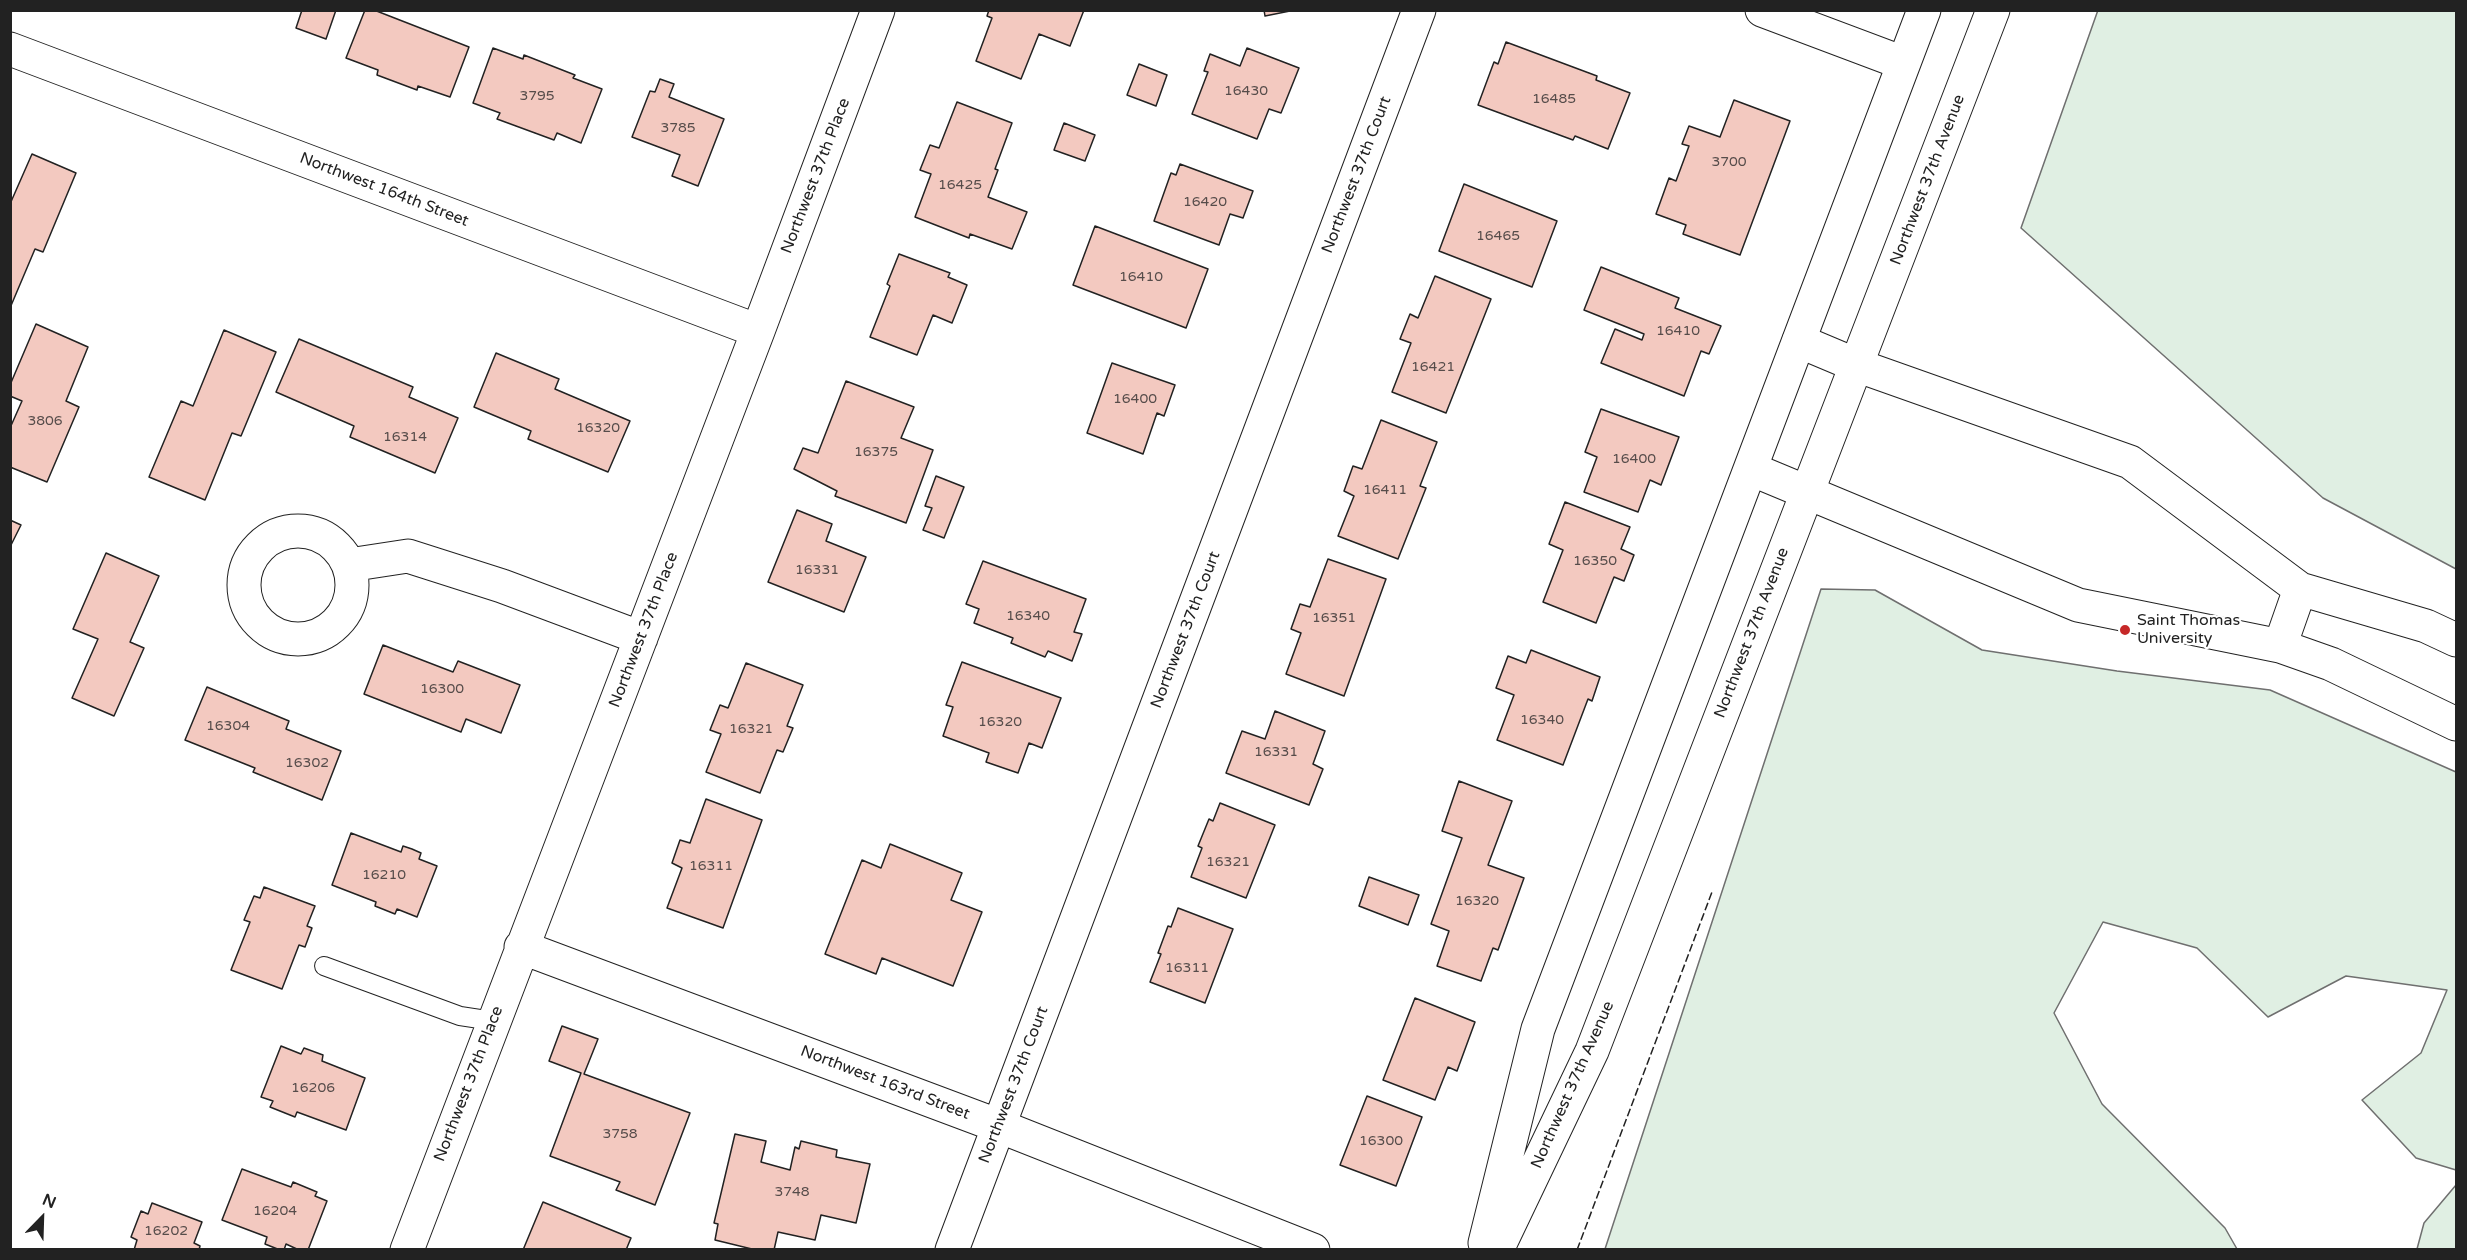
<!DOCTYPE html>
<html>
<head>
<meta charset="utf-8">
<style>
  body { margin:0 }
  #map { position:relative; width:2467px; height:1260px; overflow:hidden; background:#fff; font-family:"Varela Round",sans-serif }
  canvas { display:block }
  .frame { position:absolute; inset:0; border:12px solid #222; pointer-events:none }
  .north { position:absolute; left:12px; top:1188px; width:60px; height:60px; -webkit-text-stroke:4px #fff; paint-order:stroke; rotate:23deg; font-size:16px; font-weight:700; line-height:24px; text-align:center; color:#222 }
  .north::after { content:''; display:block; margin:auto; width:21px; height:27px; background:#222; clip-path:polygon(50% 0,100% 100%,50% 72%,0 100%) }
</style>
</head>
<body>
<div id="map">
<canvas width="2467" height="1260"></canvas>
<div class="frame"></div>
<div class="north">N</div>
</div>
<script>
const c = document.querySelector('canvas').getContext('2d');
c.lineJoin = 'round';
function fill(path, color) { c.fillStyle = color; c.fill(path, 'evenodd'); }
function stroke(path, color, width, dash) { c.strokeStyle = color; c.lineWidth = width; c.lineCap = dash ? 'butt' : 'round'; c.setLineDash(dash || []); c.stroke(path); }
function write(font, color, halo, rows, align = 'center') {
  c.font = font + ' "Varela Round",sans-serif'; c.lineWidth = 4.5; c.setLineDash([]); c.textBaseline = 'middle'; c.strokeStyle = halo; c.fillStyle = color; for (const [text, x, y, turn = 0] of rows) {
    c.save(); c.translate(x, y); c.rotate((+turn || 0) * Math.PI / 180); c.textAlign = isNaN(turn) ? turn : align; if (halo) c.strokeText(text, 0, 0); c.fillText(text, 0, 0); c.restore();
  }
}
const green = new Path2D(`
  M2098 10 2456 11V569L2323 498 2021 228Z
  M1821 589 1875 590 1982 650 2117 671 2270 690 2456 772V1170L2416 1158 2362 1100 2421 1053 2447 990 2346 976 2268 1017 2197 948 2103 922 2054 1013 2102 1104 2225 1228 2237 1249H1605Z
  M2456 1185V1249H2417L2424 1223Z`);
const building = new Path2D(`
  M302 10H336L326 39 296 28Z
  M365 10H374L469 47 450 97 418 86 417 90 377 75 378 70 346 58Z
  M989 10H1084L1070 46 1039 34 1021 79 976 61 992 18 987 16Z
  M1264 10H1295L1265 16Z
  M1506 42 1597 76 1596 80 1630 93 1608 149 1575 136 1573 140 1478 105 1494 62 1498 64Z
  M493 48 523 59 524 55 575 75 573 78 602 89 581 143 557 133 554 140 497 119 500 113 473 103Z
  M1247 48 1299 68 1281 113 1269 109 1257 139 1192 114 1208 72 1204 71 1210 54 1240 66Z
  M1139 64 1167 75 1156 106 1127 95Z
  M660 79 674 84 669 97 724 119 698 186 672 176 680 155 632 137 650 91 655 92Z
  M1734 100 1790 121 1740 255 1683 234 1686 225 1656 214 1669 178 1676 181 1689 146 1682 144 1689 126 1720 137Z
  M957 102 1012 123 995 169 998 170 988 197 1027 212 1012 249 970 234 969 238 915 217 931 174 920 170 930 145 939 148Z
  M1064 123 1095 135 1085 161 1054 150Z
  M32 154 76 173 43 252 35 249 10 308V204Z
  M1180 164 1253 191 1243 218 1230 214 1219 245 1154 221 1171 173 1176 175Z
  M1464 184 1557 221 1532 287 1439 251Z
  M1095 226 1208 269 1186 328 1073 285Z
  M899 254 950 273 948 277 967 285 952 323 933 315 917 355 870 337 890 286 887 284Z
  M1601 267 1679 298 1675 308 1721 326 1709 354 1701 351 1684 396 1601 363 1615 329 1642 340 1644 334 1584 310Z
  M1435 276 1491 299 1446 413 1392 392 1411 343 1400 339 1410 314 1418 318Z
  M36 324 88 347 66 401 79 407 47 482 10 467V428L22 401 10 396V385Z
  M224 330 276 352 241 436 232 433 205 500 149 477 181 401 193 406Z
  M299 339 413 387 409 397 458 418 435 473 350 437 354 426 276 392Z
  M496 353 559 379 555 389 630 421 608 472 528 439 531 431 474 407Z
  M1112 363 1175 385 1164 416 1157 413 1143 454 1087 433Z
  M846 381 914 407 901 438 933 450 906 523 835 496 837 491 794 469 803 448 818 453Z
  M1601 409 1679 437 1661 485 1650 480 1638 512 1584 492 1597 457 1585 452Z
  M1381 420 1437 442 1420 486 1426 488 1398 559 1338 536 1354 496 1344 491 1353 466 1362 469Z
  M936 476 964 487 944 538 923 530 932 508 925 506Z
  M1565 502 1630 527 1621 549 1634 555 1624 581 1614 577 1596 623 1543 602 1563 550 1549 544Z
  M797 510 832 524 826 541 866 557 844 612 768 582Z
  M10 520 21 525 10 547Z
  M106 553 159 576 130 642 144 648 114 716 72 698 98 639 73 629Z
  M1328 559 1386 579 1344 696 1286 674 1301 633 1291 629 1300 604 1310 607Z
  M983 561 1086 599 1074 632 1082 634 1072 661 1048 651 1045 657 1011 643 1013 638 974 623 979 609 966 604Z
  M383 645 453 672 458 661 520 685 501 733 466 719 461 732 364 694Z
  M1531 650 1600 677 1592 701 1588 699 1563 765 1497 740 1514 695 1496 688 1508 656 1526 663Z
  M962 662 1061 698 1042 748 1029 743 1018 773 986 762 989 753 943 736 953 707 946 705Z
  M746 663 803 685 787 726 793 728 783 752 777 750 760 793 706 772 721 734 710 730 720 705 728 708Z
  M207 687 289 721 286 729 341 751 322 800 253 772 255 768 185 740Z
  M1275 711 1325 731 1313 764 1323 769 1309 805 1226 773 1242 731 1265 739Z
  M1459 781 1512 801 1488 865 1524 878 1498 950 1493 948 1481 981 1437 966 1449 931 1431 924 1462 838 1442 831Z
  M706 799 762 820 723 928 667 908 682 868 672 863 680 840 690 843Z
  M1220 803 1275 825 1246 898 1191 877 1202 848 1198 846 1209 819 1213 821Z
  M351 833 401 852 403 846 412 849 421 853 419 859 437 866 417 917 397 909 395 914 375 906 376 902 332 885Z
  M890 844 962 873 951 900 982 912 953 986 882 958 876 974 825 954 862 860 881 868Z
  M1369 877 1419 895 1408 925 1359 906Z
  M264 887 315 906 307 926 312 928 305 947 299 945 282 989 231 970 250 922 244 920 254 896 260 898Z
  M1178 908 1233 929 1205 1003 1150 982 1161 954 1158 953 1168 926 1171 927Z
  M1415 998 1475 1022 1457 1071 1448 1067 1435 1100 1383 1080Z
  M562 1026 598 1039 584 1074 690 1113 655 1205 616 1190 620 1182 550 1156 581 1073 549 1061Z
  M281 1046 301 1054 304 1048 323 1055 322 1061 365 1078 346 1130 297 1112 295 1117 270 1107 273 1101 261 1097Z
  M1367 1096 1422 1117 1396 1186 1340 1165Z
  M735 1134 766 1141 761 1162 790 1170 795 1147 799 1149 801 1141 837 1150 836 1157 870 1164 856 1223 821 1215 815 1240 778 1232 774 1250H756L715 1240 718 1224 714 1223Z
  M242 1169 291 1187 293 1182 317 1192 315 1196 327 1201 308 1250H299L286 1244 284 1250H280L265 1244 267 1237 222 1220Z
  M543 1202 631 1238 626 1250H523Z
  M152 1203 202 1222 194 1243 200 1246 199 1250H134L137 1240 131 1237 141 1211 148 1214Z`);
const lane = new Path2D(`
  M324 966 460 1016 493 1021`);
const street = new Path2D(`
  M1762 10 1903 63
  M10 49 758 331
  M1799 341 1856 365 2130 462 2300 589 2426 626 2456 640
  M1751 469 2078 605 2280 646 2331 664 2456 724
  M244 585a54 54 0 1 1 108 0a54 54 0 1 1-108 0Z
  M349 565 408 556 502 586 641 638
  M2280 646 2300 589
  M521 947 999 1126 1313 1250
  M407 1250 758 331 878 10
  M952 1250 1419 10`);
const primary = new Path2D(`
  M1485 1243 1538 1029 1924 10
  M1497 1250 1592 1051 1993 10`);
const fence = new Path2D(`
  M1577 1250 1712 892`);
const markers = [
  [2125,630,6,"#c62828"]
];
const numberNames = [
  ["16430",1246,91],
  ["3795",537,96],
  ["16485",1554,99],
  ["3785",678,128],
  ["3700",1729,162],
  ["16425",960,185],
  ["16420",1205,202],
  ["16465",1498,236],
  ["16410",1141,277],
  ["16410",1678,331],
  ["16421",1433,367],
  ["16400",1135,399],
  ["3806",45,421],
  ["16320",598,428],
  ["16314",405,437],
  ["16375",876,452],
  ["16400",1634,459],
  ["16411",1385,490],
  ["16350",1595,561],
  ["16331",817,570],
  ["16340",1028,616],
  ["16351",1334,618],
  ["16300",442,689],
  ["16340",1542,720],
  ["16320",1000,722],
  ["16304",228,726],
  ["16321",751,729],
  ["16331",1276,752],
  ["16302",307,763],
  ["16321",1228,862],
  ["16311",711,866],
  ["16210",384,875],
  ["16320",1477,901],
  ["16311",1187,968],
  ["16206",313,1088],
  ["3758",620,1134],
  ["16300",1381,1141],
  ["3748",792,1192],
  ["16204",275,1211],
  ["16202",166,1231]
];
const streetNames = [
  ["Northwest 37th Court",1357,175,-69],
  ["Northwest 37th Place",816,176,-69],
  ["Northwest 37th Avenue",1928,180,-69],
  ["Northwest 164th Street",384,190,21],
  ["Northwest 37th Place",644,630,-69],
  ["Northwest 37th Court",1186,630,-69],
  ["Northwest 37th Avenue",1752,633,-69],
  ["Northwest 163rd Street",885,1083,21],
  ["Northwest 37th Place",469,1084,-69],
  ["Northwest 37th Court",1014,1085,-69],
  ["Northwest 37th Avenue",1573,1085,-66]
];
const poiNames = [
  ["Saint Thomas",2137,621],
  ["University",2137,639]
];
fill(green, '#e0efe3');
stroke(green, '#6f6f6f', 1.5);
fill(building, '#f3c9c0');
stroke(building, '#222', 1.5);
stroke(lane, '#222', 20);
stroke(street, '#222', 35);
stroke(primary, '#222', 35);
stroke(lane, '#fff', 18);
stroke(street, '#fff', 33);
stroke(primary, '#fff', 33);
stroke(fence, '#222', 1.5, [8, 3]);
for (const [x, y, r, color] of markers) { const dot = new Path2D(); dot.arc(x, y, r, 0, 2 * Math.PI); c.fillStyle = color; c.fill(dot); stroke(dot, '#fff', 2); }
write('14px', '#564c4a', null, numberNames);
write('16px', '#222', '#fff', streetNames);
write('16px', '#222', '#fff', poiNames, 'left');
</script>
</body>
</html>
